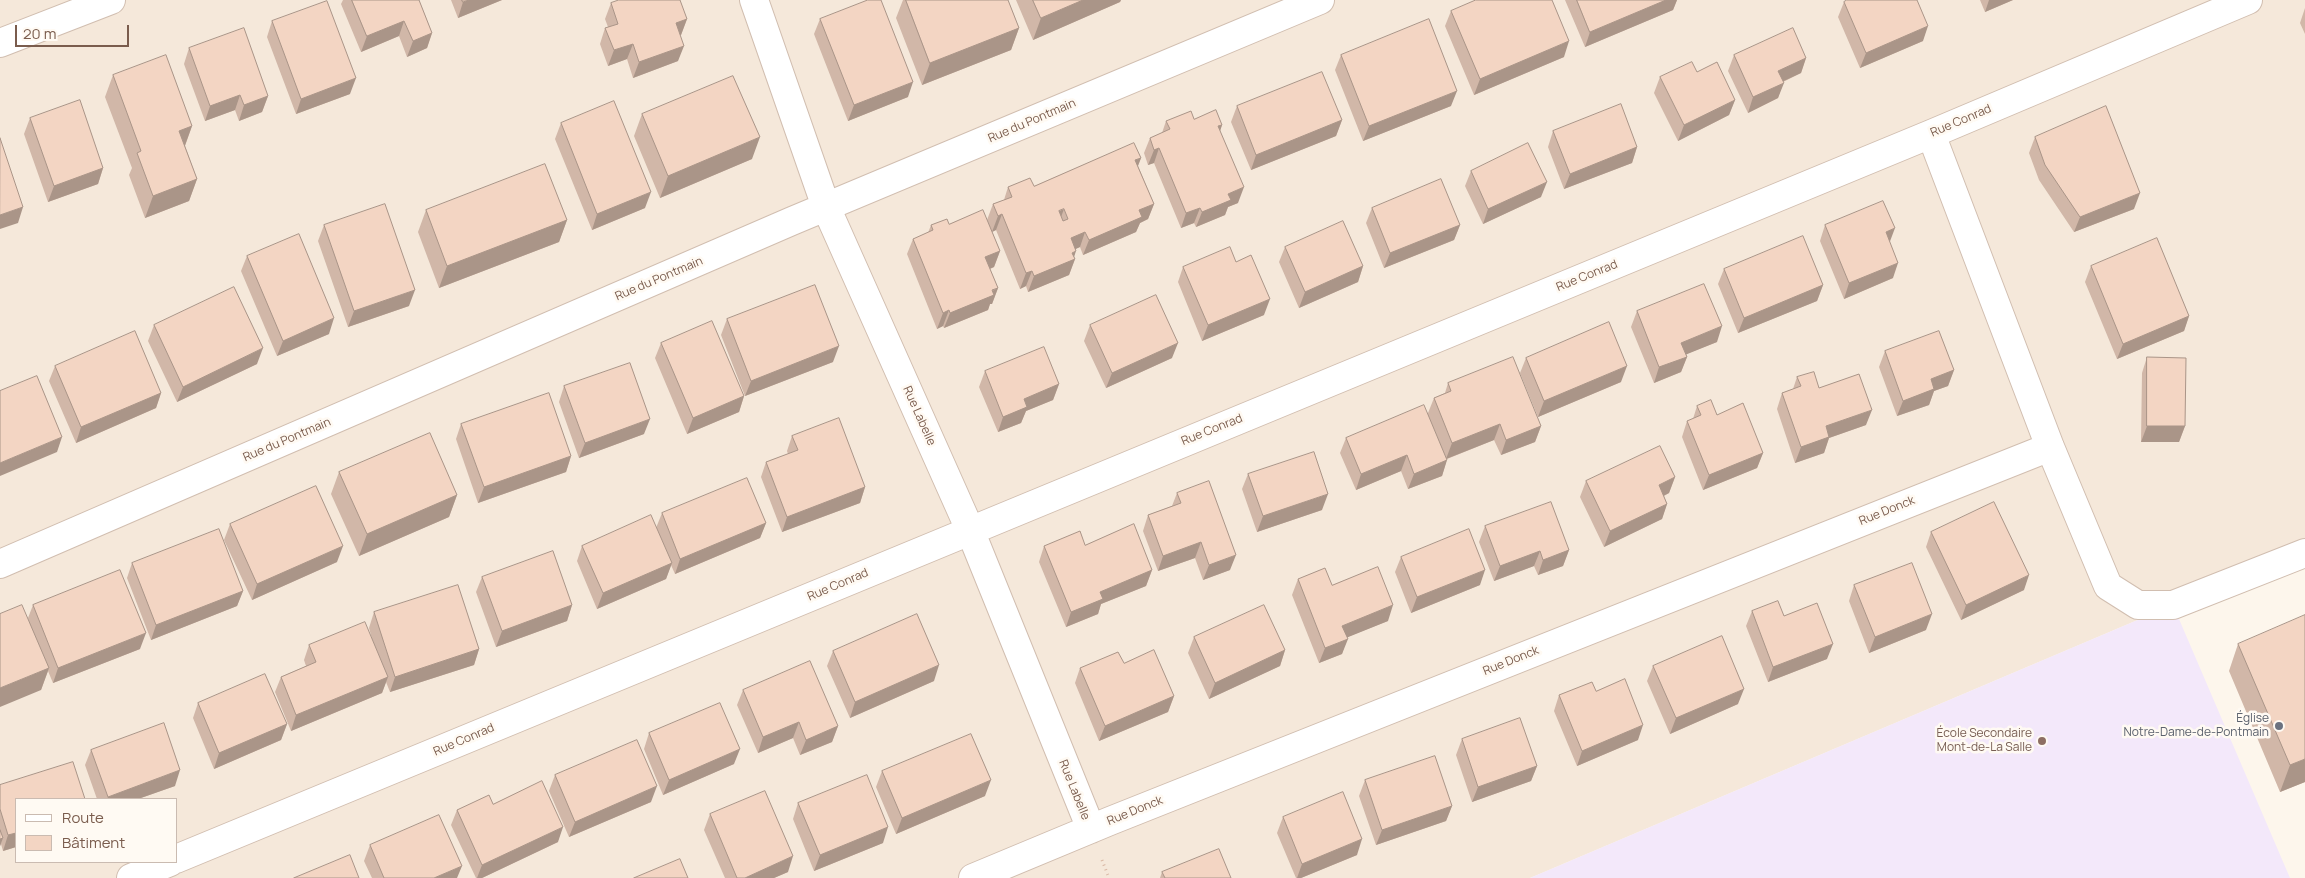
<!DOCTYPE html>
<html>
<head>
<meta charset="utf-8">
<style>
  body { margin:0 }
  #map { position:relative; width:2305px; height:878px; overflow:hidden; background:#fdf6ec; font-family:Manrope,sans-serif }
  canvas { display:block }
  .legend { position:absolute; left:15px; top:798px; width:162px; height:65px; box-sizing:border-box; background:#fffaf3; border:1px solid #cabbb1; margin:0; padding:6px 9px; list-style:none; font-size:15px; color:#7a5c4d }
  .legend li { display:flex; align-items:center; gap:10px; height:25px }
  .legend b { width:25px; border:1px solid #cabbb1 }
  .scale { position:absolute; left:15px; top:25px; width:114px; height:22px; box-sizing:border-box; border:2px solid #7a5c4d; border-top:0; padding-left:6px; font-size:15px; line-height:18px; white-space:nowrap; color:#7a5c4d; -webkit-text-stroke:4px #fffaf3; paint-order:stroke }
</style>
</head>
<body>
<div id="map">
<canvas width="2305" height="878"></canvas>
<ul class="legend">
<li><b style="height:6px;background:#fff"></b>Route</li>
<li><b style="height:14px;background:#f3d5c3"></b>Bâtiment</li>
</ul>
<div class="scale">20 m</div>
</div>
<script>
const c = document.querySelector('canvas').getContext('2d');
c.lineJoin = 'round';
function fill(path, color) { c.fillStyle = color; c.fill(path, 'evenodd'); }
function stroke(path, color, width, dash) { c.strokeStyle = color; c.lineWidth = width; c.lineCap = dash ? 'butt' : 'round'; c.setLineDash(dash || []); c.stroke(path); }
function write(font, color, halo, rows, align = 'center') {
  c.font = font + ' Manrope,sans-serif'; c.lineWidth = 5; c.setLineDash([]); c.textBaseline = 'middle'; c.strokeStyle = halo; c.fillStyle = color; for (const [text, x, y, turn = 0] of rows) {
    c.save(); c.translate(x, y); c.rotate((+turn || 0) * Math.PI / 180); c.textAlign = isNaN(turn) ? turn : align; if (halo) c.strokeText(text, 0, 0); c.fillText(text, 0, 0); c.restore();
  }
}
const residential = new Path2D(`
  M0 0H2305V553L2173 605 1530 878H0ZM16 799H176V862H16Z`);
const education = new Path2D(`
  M2173 605 2290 878H1530Z`);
const path = new Path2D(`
  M1102 860 1109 878`);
const minor = new Path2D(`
  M754 0 826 207 970 530 1091 829
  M0 43 111 0
  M1931 134 2050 447 2108 586 2138 605H2173L2305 553
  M0 564 792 221 1320 0
  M176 859 1931 134 2248 0
  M131 878 170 862
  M973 878 1110 821 2050 447`);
const wall = new Path2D(`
  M343 0H419L432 33 427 48 407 57 399 36 361 52 341 4Z
  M451 0H502L458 18Z
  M903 0H1008L1019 28 1011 50 922 85 896 18Z
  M1016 0H1121L1120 2 1033 40Z
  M1565 0H1677L1673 10 1585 47Z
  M1980 0H2013L1985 12Z
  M1844 2 1923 41 1860 68 1838 17Z
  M611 3 687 19 681 35H680L678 61 633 78 627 59 608 66 600 44 605 28 608 27 605 19Z
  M2305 8V34L2300 23Z
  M1451 11 1564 57 1474 95 1445 26Z
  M820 19 908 97 848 121 814 34Z
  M272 21 350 94 296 114 267 37Z
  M189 48 268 96 262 112 239 121 235 110 205 121 184 64Z
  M1341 55 1451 106 1363 141 1335 70Z
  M1734 55 1806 58 1801 73 1783 82 1778 98 1748 113 1728 71Z
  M113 75 192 126 185 146 197 179 189 201 145 218 129 175 132 168 105 97Z
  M1660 77 1735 100 1729 115 1678 141 1654 93Z
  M1237 106 1342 120 1336 136 1251 170 1231 122Z
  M642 114 752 159 660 198 634 136Z
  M30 118 103 168 98 184 48 202 24 134Z
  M1194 119 1222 125 1220 131 1238 203 1228 207 1225 215 1196 227 1194 223 1181 228 1154 163 1148 165 1144 153 1150 138 1162 133 1166 121Z
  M561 123 645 208 592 230 555 139Z
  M1553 131 1637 147 1632 163 1564 189 1548 147Z
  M2035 137 2134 209 2074 232 2039 180 2029 153Z
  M1141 158 1138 166 1154 204 1148 219 1140 223 1136 232 1083 255 1080 247 1075 249 1074 257 1075 259 1069 275 1028 292 1026 286 1020 289 996 230 992 232 988 222 1000 251 994 267 990 269 998 288 992 304H990L988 310 944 328 943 326 937 329 907 254 913 239 928 233 931 225 949 224 987 220 993 204 1004 200 1008 187 1034 186Z
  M1471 171 1541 197 1483 224 1465 186Z
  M1372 208 1460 225 1454 240 1384 268 1366 223Z
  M426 210 567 220 559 242 439 288 418 232Z
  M324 225 409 306 348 327 318 241Z
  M1825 225 1893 278 1844 299 1820 241Z
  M1285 247 1363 266 1358 282 1299 308 1279 262Z
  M247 256 329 334 277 356 241 271Z
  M1236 262 1264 315 1202 341 1178 282 1183 267Z
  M2091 266 2189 316 2184 331 2117 359 2085 282Z
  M1724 269 1823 285 1817 301 1738 333 1718 284Z
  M1637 311 1717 342 1686 354 1687 357 1681 372 1654 383 1631 327Z
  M727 319 833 362 745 396 721 335Z
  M154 325 257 364 177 402 148 341Z
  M1090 325 1172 358 1106 388 1084 341Z
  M661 343 744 396 739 412 687 434 655 358Z
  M1885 351 1954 370 1948 386 1934 391 1929 405 1897 416 1879 367Z
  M2147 357 2185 426 2179 442H2141L2142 373Z
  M1526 358 1621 382 1538 417 1520 373Z
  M55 366 161 393 156 408 76 443 49 381Z
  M985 371 1059 384 1053 400 1026 411 1021 423 998 432 979 387Z
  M1797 377 1819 388 1866 425 1829 438 1824 453 1795 463 1777 409 1782 393 1793 389Z
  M1448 383 1541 426 1535 442 1501 455 1494 440 1447 459 1442 476 1408 489 1401 471 1356 490 1340 453 1346 438 1428 413 1434 398 1445 393Z
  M564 386 644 434 579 458 559 402Z
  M1697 406 1717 415 1763 453 1757 468 1703 490 1682 437 1687 421 1693 419Z
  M461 424 571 456 566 472 478 503 456 439Z
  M792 436 865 487 860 503 782 532 761 477 766 462 788 454 787 451Z
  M339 472 457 495 449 517 359 556 331 494Z
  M1248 474 1322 510 1257 532 1242 489Z
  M1675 477 1669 493 1664 496 1667 504 1662 519 1604 547 1580 497 1586 481Z
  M1177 493 1230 570 1203 580 1195 558 1158 571 1143 531 1148 515 1172 506Z
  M662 513 766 523 760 538 675 574 671 565 666 579 597 609 577 561 582 546 656 528Z
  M230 524 337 562 252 600 224 540Z
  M1485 526 1569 550 1563 566 1538 575 1534 566 1494 581 1479 542Z
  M1931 532 2024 590 1961 620 1926 547Z
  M1085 545 1152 570 1146 586 1101 604 1098 614 1066 627 1039 562 1044 546Z
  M1401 557 1480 585 1411 613 1395 572Z
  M132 563 243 591 237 606 151 640 127 578Z
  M482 577 572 605 567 621 496 647 476 592Z
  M1298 579 1332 585 1388 621 1347 637 1342 654 1319 663 1292 595Z
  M1854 585 1926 630 1869 653 1849 601Z
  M33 605 140 649 53 683 48 671 41 690 28 618Z
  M1752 611 1784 616 1827 659 1768 682 1746 626Z
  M374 612 479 649 474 665 390 692 386 682 382 693 291 731 275 692 281 677 306 666 304 660 309 645 372 639 369 628Z
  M1194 637 1285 650 1280 666 1209 699 1188 653Z
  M2238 644 2305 782 2280 792 2229 671Z
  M833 651 934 681 850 718 827 666Z
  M1124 663 1174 696 1168 712 1099 741 1075 683 1080 668Z
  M1653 666 1738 704 1670 734 1647 681Z
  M743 690 838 726 832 742 800 755 793 738 758 753 737 705Z
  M1596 691 1638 740 1577 766 1554 711 1559 695Z
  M198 703 287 724 281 740 214 769 193 718Z
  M649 733 734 764 663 795 644 749Z
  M1462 739 1537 766 1531 781 1472 802 1456 755Z
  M91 750 175 786 138 799H97L85 765Z
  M882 771 985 796 896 834 876 787Z
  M555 775 651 802 569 837 549 791Z
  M1365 780 1452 806 1446 821 1376 845 1359 796Z
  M0 785 16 799V847L3 851 1 844 0 846Z
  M798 803 883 843 814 871 793 819Z
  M493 804 558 842 482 878H476L451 825 457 810Z
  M710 814 788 872 774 878H725L704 830Z
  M1283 817 1357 855 1301 878H1296L1277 833Z
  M370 845 457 878H372L364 861Z
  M1162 872 1231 878H1160Z`);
const shadedWall = new Path2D(`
  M469 0H502L458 18 463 2Z
  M1083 0H1121L1120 2 1033 40 1041 18Z
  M1666 0H1677L1673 10 1585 47 1590 32Z
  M1989 0H2013L1985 12Z
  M687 19 681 35 670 39 676 23Z
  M404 21 399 36 361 52 367 36Z
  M1928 26 1923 41 1860 68 1866 53Z
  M1019 28 1011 50 922 85 930 63Z
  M432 33 427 48 407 57 413 41Z
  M1569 41 1564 57 1474 95 1480 79Z
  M633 44 627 59 608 66 614 50Z
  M684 46 678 61 633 78 639 62Z
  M1806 58 1801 73 1773 86 1778 71Z
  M356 78 350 94 296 114 301 99Z
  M913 82 908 97 848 121 854 105Z
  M1784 83 1778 98 1748 113 1753 97Z
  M1457 91 1451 106 1363 141 1369 126Z
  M240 95 235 110 205 121 210 106Z
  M268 96 262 112 239 121 244 105Z
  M1735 100 1729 115 1678 141 1684 125Z
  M1342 120 1336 136 1251 170 1256 155Z
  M1222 125 1217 140 1218 126Z
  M192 126 184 148 179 131Z
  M760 137 752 159 660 198 668 176Z
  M1637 147 1632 163 1564 189 1570 174Z
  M1159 148 1154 163 1148 165 1154 150Z
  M1141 158 1135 173V160Z
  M103 168 98 184 48 202 54 186Z
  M197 179 189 201 145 218 153 196Z
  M1547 182 1541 197 1483 224 1488 209Z
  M1244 187 1238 203 1228 207 1225 215 1196 227 1202 212 1228 194Z
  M651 192 645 208 592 230 597 214Z
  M2140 193 2134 209 2074 232 2080 217Z
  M1154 204 1148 219 1140 223 1136 232 1083 255 1089 240 1139 210Z
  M23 207 18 223 0 229V215Z
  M1200 208 1194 223 1181 228 1186 213Z
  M1064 209 1058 225 1059 211Z
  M1002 214 996 230 992 232 998 216Z
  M567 220 559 242 439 288 447 266Z
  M1460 225 1454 240 1384 268 1390 253Z
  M1895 228 1889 244 1886 232Z
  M1085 232 1080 247 1065 254 1071 238Z
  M1000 251 994 267 979 273 985 257Z
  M1076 251 1073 260 1075 259 1069 275 1028 292 1034 276Z
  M1898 263 1893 278 1844 299 1849 283Z
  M1363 266 1358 282 1299 308 1305 292Z
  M1032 271 1026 286 1020 289 1026 273Z
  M1823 285 1817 301 1738 333 1744 318Z
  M998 288 992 304H990L988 310 944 328 950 313Z
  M415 290 409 306 348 327 354 311Z
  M1270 299 1264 315 1202 341 1208 325Z
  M949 310 943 326 937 329 943 313Z
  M2189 316 2184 331 2117 359 2123 344Z
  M334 318 329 334 277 356 283 341Z
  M1722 326 1717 342 1675 359 1681 343Z
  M1178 343 1172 358 1106 388 1112 373Z
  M839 346 833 362 745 396 751 381Z
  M263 348 257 364 177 402 183 387Z
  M1687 357 1681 372 1654 383 1659 367Z
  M1627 366 1621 382 1538 417 1544 401Z
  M1954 370 1948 386 1934 391 1929 405 1897 416 1903 401 1931 379Z
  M1059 384 1053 400 1026 411 1021 423 998 432 1003 417 1024 399Z
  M161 393 156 408 76 443 81 427Z
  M744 396 739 412 687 434 693 418Z
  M1872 410 1866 425 1829 438 1824 453 1795 463 1801 447 1826 426Z
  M650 419 644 434 579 458 585 443Z
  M1500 424 1494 440 1446 459 1452 443Z
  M1541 426 1535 442 1501 455 1506 440Z
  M2147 426H2185L2179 442H2141Z
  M62 437 57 452 0 476V463Z
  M1763 453 1757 468 1703 490 1709 475Z
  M1407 455 1401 471 1356 490 1361 474Z
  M571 456 566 472 478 503 484 487Z
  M1447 460 1442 476 1408 489 1414 474Z
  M1675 477 1669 493 1653 501 1659 485Z
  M865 487 860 503 782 532 787 517Z
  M1328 494 1322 510 1257 532 1263 516Z
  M457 495 449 517 359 556 367 534Z
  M1667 504 1662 519 1604 547 1610 531Z
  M766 523 760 538 675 574 680 559Z
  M1201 542 1195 558 1158 571 1163 556Z
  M343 546 337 562 252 600 257 584Z
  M1569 550 1563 566 1538 575 1543 560Z
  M1540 551 1534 566 1494 581 1500 566Z
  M1236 555 1230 570 1203 580 1209 565Z
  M672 563 666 579 597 609 603 593Z
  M1152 570 1146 586 1101 604 1098 614 1066 627 1071 612 1100 592Z
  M1485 570 1480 585 1411 613 1417 597Z
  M2029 575 2024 590 1961 620 1966 605Z
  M243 591 237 606 151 640 156 625Z
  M572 605 567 621 496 647 502 631Z
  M1393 605 1388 621 1336 642 1342 626Z
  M1932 614 1926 630 1869 653 1875 637Z
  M146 633 140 649 53 683 58 668Z
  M1348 639 1342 654 1319 663 1325 648Z
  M1833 644 1827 659 1768 682 1773 667Z
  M479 649 474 665 390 692 395 677Z
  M1285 650 1280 666 1209 699 1215 683Z
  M939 665 934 681 850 718 855 702Z
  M49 668 41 690 0 707V688Z
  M388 677 382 693 291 731 296 715Z
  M1744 689 1738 704 1670 734 1676 718Z
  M1174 696 1168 712 1099 741 1105 726Z
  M799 722 793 738 758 753 763 737Z
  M287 724 281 740 214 769 219 753Z
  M1643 725 1638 740 1577 766 1582 751Z
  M838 726 832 742 800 755 806 740Z
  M740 749 734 764 663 795 669 780Z
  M2305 759V782L2280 792 2290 765Z
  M1537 766 1531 781 1472 802 1478 787Z
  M180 770 175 786 138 799H107L108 797Z
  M991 780 985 796 896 834 902 818Z
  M657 786 651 802 569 837 575 822Z
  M1452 806 1446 821 1376 845 1382 830Z
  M563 827 558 842 482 878H477L482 865Z
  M888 827 883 843 814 871 820 855Z
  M16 833V847L3 851 8 835Z
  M3 838 0 846V839Z
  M1362 839 1357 855 1301 878H1297L1302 864Z
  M793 856 788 872 774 878H745Z
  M462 866 457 878H434Z`);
const building = new Path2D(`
  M352 0H419L432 33 413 41 404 21 367 36Z
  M462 0H469L463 2Z
  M619 0H680L687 19 676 23 684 46 639 62 633 44 614 50 605 28 618 24 611 3Z
  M868 0H881L913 82 854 105 820 19Z
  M906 0H1008L1019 28 930 63Z
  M1033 0H1083L1041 18Z
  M1476 0H1552L1569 41 1480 79 1451 11Z
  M1577 0H1666L1590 32Z
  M1847 0H1917L1928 26 1866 53 1844 2Z
  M327 1 356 78 301 99 272 21Z
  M1429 19 1457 91 1369 126 1341 55Z
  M244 28 268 96 244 105 240 95 210 106 189 48Z
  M1793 28 1806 58 1778 71 1784 83 1753 97 1734 55Z
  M166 55 192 126 179 131 197 179 153 196 137 153 141 151 113 75Z
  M1692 62 1697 72 1717 62 1735 100 1684 125 1660 77Z
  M1322 72 1342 120 1256 155 1237 106Z
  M733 76 760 137 668 176 642 114Z
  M80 100 103 168 54 186 30 118Z
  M614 101 651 192 597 214 561 123Z
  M1621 104 1637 147 1570 174 1553 131Z
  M2106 106 2140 193 2080 217 2045 165 2035 137Z
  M1216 110 1222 125 1218 126 1244 187 1228 194 1231 200 1202 212 1200 208 1186 213 1159 148 1154 150 1150 138 1170 129 1166 121 1191 111 1194 119Z
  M0 138 23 207 0 215Z
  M1134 143 1141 158 1135 160 1154 204 1139 210 1142 217 1089 240 1085 232 1071 238 1076 251 1072 253 1075 259 1034 276 1032 271 1026 273 1002 214 998 216 993 204 1012 197 1008 187 1030 178 1034 186ZM1064 209 1068 219 1063 221 1059 211Z
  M1528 143 1547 182 1488 209 1471 171Z
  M545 164 567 220 447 266 426 210Z
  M1441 179 1460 225 1390 253 1372 208Z
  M1883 201 1895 228 1886 232 1898 263 1849 283 1825 225Z
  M385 204 415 290 354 311 324 225Z
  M983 210 1000 251 985 257 998 288 992 290 994 295 950 313 949 310 943 313 913 239 933 230 931 225 947 219 949 224Z
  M1343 221 1363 266 1305 292 1285 247Z
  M299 234 334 318 283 341 247 256Z
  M1803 236 1823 285 1744 318 1724 269Z
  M2157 238 2189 316 2123 344 2091 266Z
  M1230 247 1236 262 1251 255 1270 299 1208 325 1183 267Z
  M1704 284 1722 326 1681 343 1687 357 1659 367 1637 311Z
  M815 285 839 346 751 381 727 319Z
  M234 287 263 348 183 387 154 325Z
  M1156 295 1178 343 1112 373 1090 325Z
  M712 321 744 396 693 418 661 343Z
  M1609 322 1627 366 1544 401 1526 358Z
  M135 331 161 393 81 427 55 366Z
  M1939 331 1954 370 1931 379 1934 389 1903 401 1885 351Z
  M1044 347 1059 384 1024 399 1027 407 1003 417 985 371Z
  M1513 357 1541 426 1506 440 1500 424 1452 443 1434 398 1451 391 1448 383Z
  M2147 357 2186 358 2185 426H2147Z
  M630 363 650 419 585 443 564 386Z
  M1814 372 1819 388 1859 374 1872 410 1826 426 1829 437 1801 447 1782 393 1801 386 1797 377Z
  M37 376 62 437 0 463V391Z
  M549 393 571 456 484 487 461 424Z
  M1711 400 1717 415 1743 403 1763 453 1709 475 1687 421 1701 415 1697 406Z
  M1424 405 1447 460 1414 474 1407 455 1361 474 1346 438Z
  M839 418 865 487 787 517 766 462 798 450 792 436Z
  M430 433 457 495 367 534 339 472Z
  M1660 446 1675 477 1659 485 1667 504 1610 531 1586 481Z
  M1314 452 1328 494 1263 516 1248 474Z
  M747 478 766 523 680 559 662 513Z
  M1209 481 1236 555 1209 565 1201 542 1163 556 1148 515 1181 503 1177 493Z
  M316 486 343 546 257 584 230 524Z
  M1551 502 1569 550 1543 560 1540 551 1500 566 1485 526Z
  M1994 502 2029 575 1966 605 1931 532Z
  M651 515 672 563 603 593 582 546Z
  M1134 524 1152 570 1100 592 1103 599 1071 612 1044 546 1080 531 1085 545Z
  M219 529 243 591 156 625 132 563Z
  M1469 529 1485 570 1417 597 1401 557Z
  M553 551 572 605 502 631 482 577Z
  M1912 563 1932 614 1875 637 1854 585Z
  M1378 567 1393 605 1342 626 1348 639 1325 648 1298 579 1325 568 1332 585Z
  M120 570 146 633 58 668 33 605Z
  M458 585 479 649 395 677 374 612Z
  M1778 601 1784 616 1817 603 1833 644 1773 667 1752 611Z
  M22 605 49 668 0 688V614Z
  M1264 605 1285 650 1215 683 1194 637Z
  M917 614 939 665 855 702 833 651Z
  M2305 615V759L2290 765 2238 644Z
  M365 622 388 677 296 715 281 677 316 662 309 645Z
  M1722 636 1744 689 1676 718 1653 666Z
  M1154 650 1174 696 1105 726 1080 668 1118 652 1124 663Z
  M810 661 838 726 806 740 799 722 763 737 743 690Z
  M265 674 287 724 219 753 198 703Z
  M1625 679 1643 725 1582 751 1559 695 1592 682 1596 691Z
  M720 703 740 749 669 780 649 733Z
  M1520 718 1537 766 1478 787 1462 739Z
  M164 723 180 770 108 797 91 750Z
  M971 734 991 780 902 818 882 771Z
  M637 740 657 786 575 822 555 775Z
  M1435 756 1452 806 1382 830 1365 780Z
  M73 762 85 799H16V833L8 835 0 809V785Z
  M867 775 888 827 820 855 798 803Z
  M542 781 563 827 482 865 457 810 489 795 493 804Z
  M765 791 793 856 745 878H737L710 814Z
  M1343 792 1362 839 1302 864 1283 817Z
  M439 815 462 866 434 878H384L370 845Z
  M0 830 3 838 0 839Z
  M1219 849 1231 878H1165L1162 872Z
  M350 855 359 878H294Z
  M680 859 688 878H634Z`);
const markers = [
  [2279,726,5,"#6b7280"],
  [2042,741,5,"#8d6e63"]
];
const streetNames = [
  ["Rue du Pontmain",1032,121,-23],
  ["Rue Conrad",1961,121,-23],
  ["Rue Conrad",1587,276,-22],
  ["Rue du Pontmain",659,279,-23],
  ["Rue Labelle",919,416,66],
  ["Rue Conrad",1212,430,-22],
  ["Rue du Pontmain",287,440,-23],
  ["Rue Donck",1887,511,-22],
  ["Rue Conrad",838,585,-23],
  ["Rue Donck",1511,661,-22],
  ["Rue Conrad",464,740,-23],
  ["Rue Labelle",1074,790,68],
  ["Rue Donck",1135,811,-22]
];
const worshipNames = [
  ["Église",2269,719],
  ["Notre-Dame-de-Pontmain",2269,733]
];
const educationNames = [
  ["École Secondaire",2032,734],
  ["Mont-de-La Salle",2032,748]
];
fill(residential, '#f5e8da');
fill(education, '#f3e8fa');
stroke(minor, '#d1beb0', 30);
stroke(path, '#d9b8a5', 3, [1, 4]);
stroke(minor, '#fff', 28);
fill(wall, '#d1b7a8');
fill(shadedWall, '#aa9588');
fill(building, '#f3d5c3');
stroke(building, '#aa9588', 1);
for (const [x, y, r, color] of markers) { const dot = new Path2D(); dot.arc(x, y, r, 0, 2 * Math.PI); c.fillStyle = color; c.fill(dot); stroke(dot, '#fffaf3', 2); }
write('12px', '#7a5c4d', '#fffaf3', streetNames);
write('12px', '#5b616d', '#fffaf3', worshipNames, 'right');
write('12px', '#785e54', '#fffaf3', educationNames, 'right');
</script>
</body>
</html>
